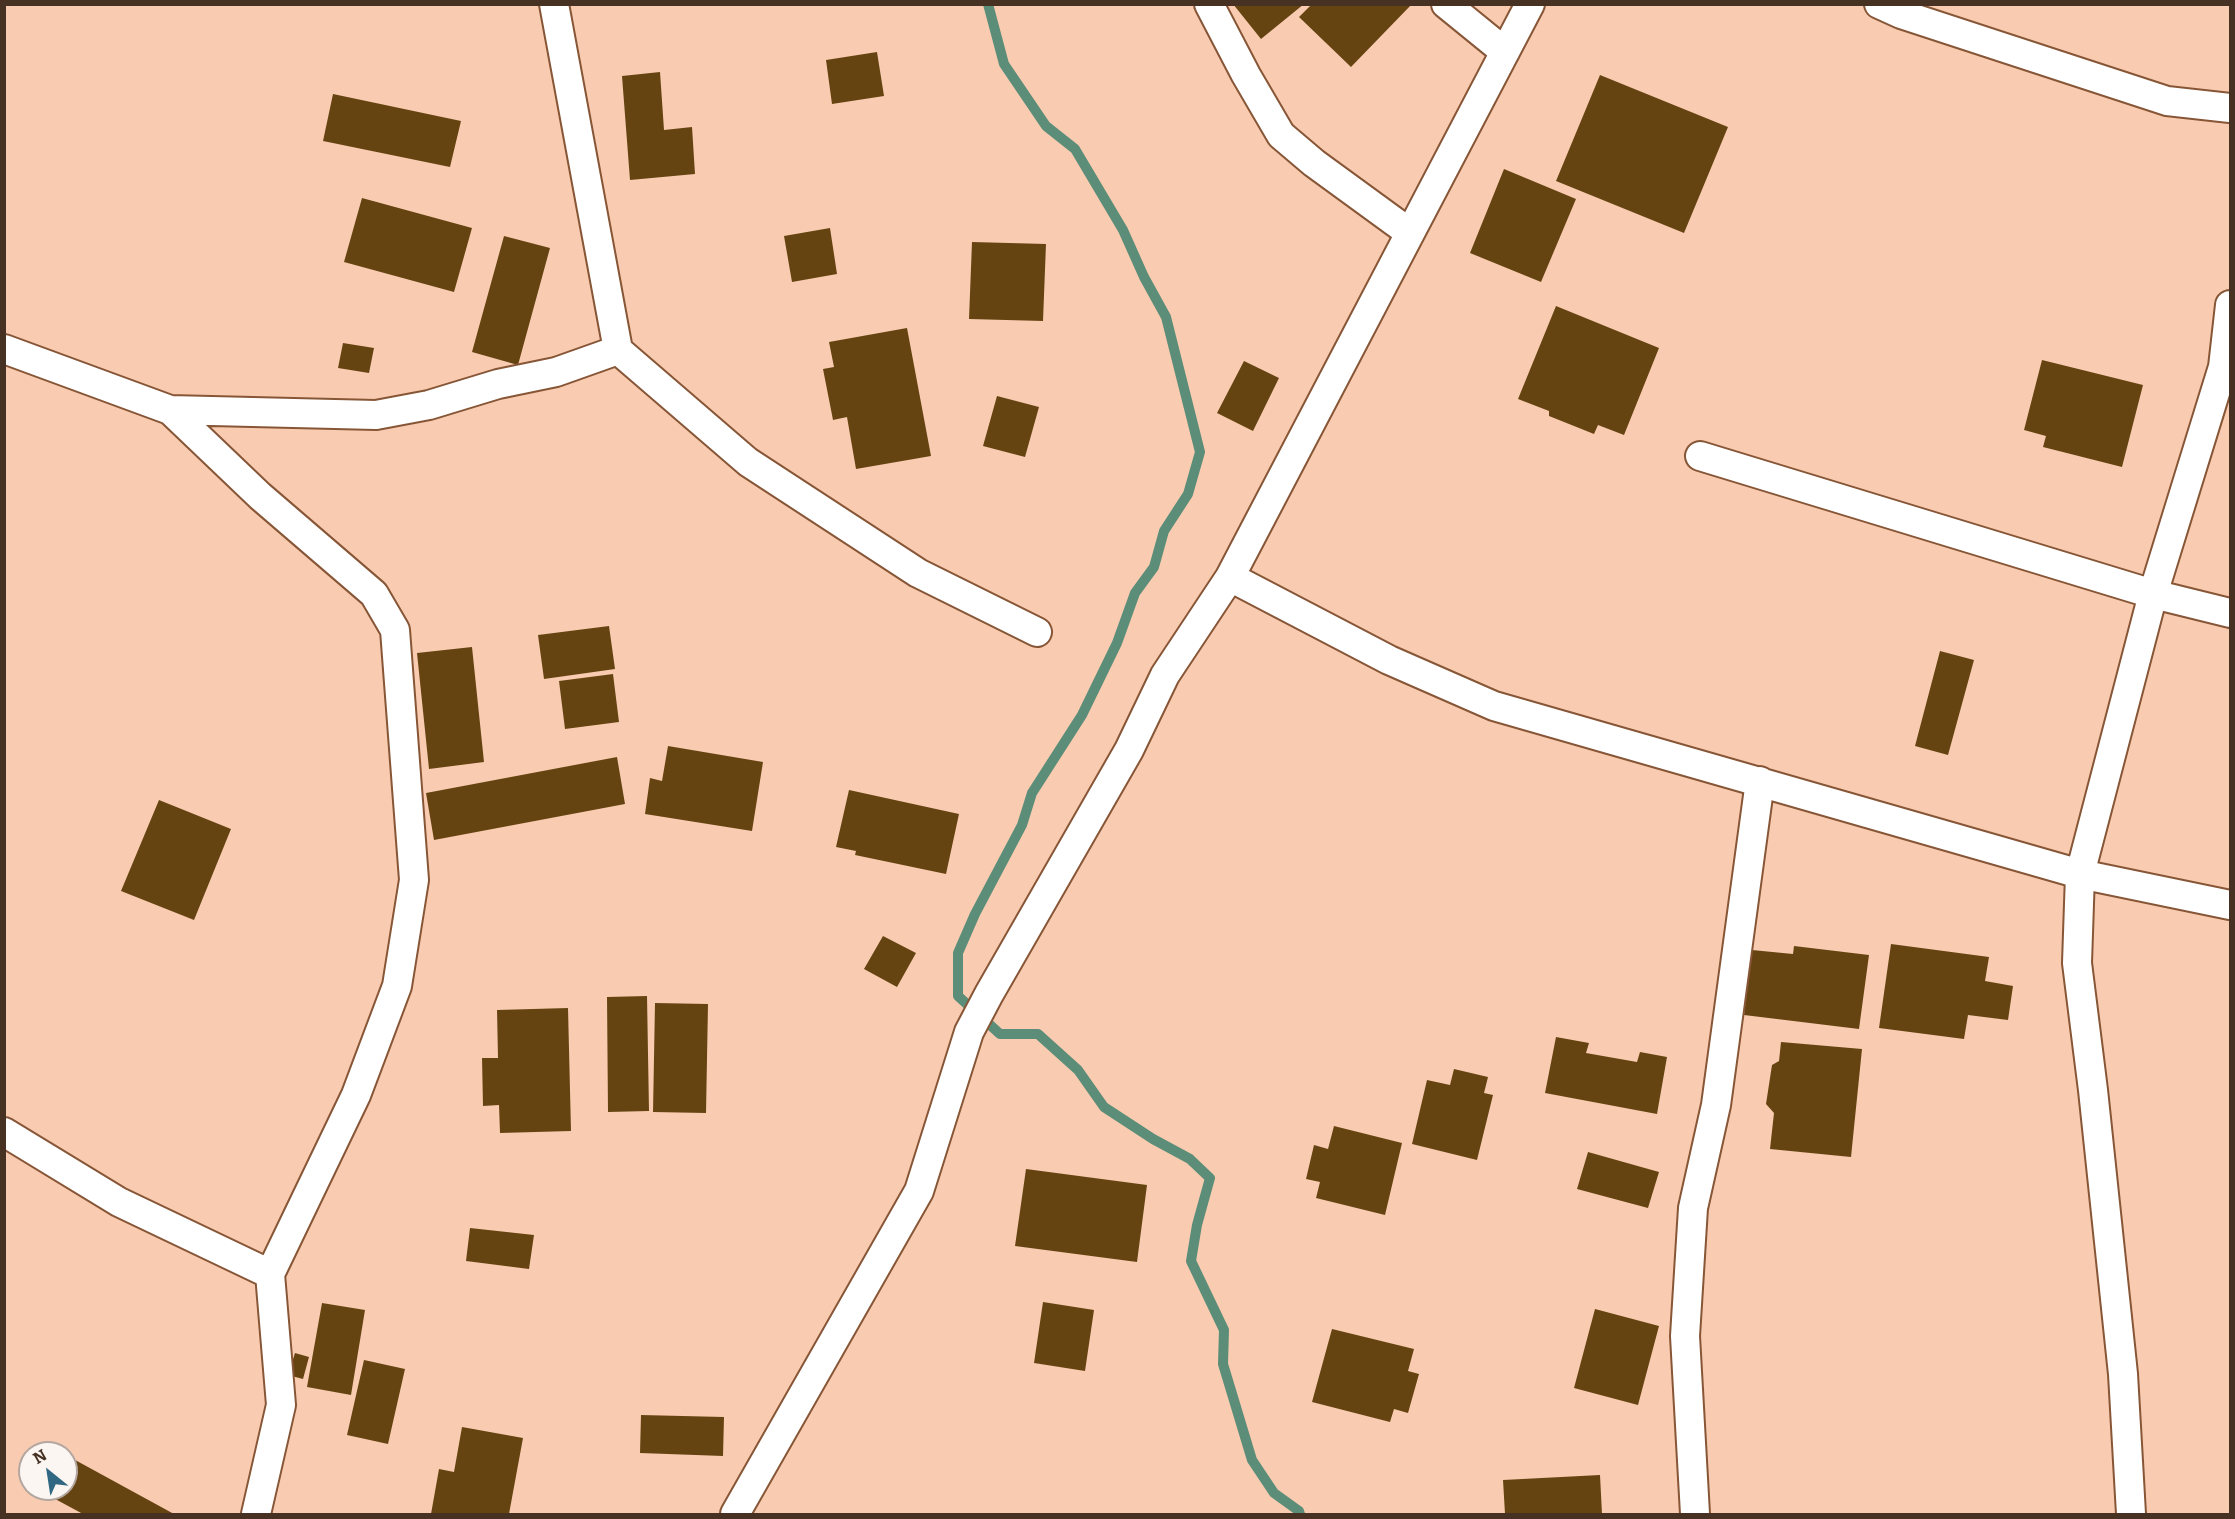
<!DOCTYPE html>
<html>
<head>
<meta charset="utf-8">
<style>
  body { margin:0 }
  #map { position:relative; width:2235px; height:1519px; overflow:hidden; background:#f9ccb1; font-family:Bitter,serif }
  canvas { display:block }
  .frame { position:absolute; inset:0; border:6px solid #473123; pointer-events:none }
  .north { position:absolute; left:18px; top:1441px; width:60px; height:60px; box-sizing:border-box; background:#fcf6f3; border:2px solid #b4a7a0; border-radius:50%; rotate:330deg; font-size:16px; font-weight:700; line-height:24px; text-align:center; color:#473123 }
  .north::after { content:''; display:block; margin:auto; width:21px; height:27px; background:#306782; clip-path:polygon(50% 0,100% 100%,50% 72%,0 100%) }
</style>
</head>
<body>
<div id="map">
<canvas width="2235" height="1519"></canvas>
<div class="frame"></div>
<div class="north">N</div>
</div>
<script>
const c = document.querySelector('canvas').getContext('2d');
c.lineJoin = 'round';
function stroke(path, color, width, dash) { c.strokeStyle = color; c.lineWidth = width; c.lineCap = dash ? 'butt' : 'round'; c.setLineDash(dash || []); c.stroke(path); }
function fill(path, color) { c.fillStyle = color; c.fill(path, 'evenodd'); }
const stream = new Path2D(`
  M988 4 1004 64 1046 126 1075 149 1123 230 1144 277 1166 317 1200 452 1188 494 1164 531 1154 567 1135 593 1117 643 1082 715 1032 793 1022 825 975 914 958 953V996L1000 1034H1038L1078 1070 1104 1107 1153 1139 1190 1159 1210 1178 1197 1225 1191 1261 1224 1330 1223 1364 1252 1460 1274 1493 1299 1511 1300 1514`);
const building = new Path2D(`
  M1233 4H1304L1261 39Z
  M1312 4H1412L1351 67 1299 17Z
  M877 52 884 96 832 104 826 60Z
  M660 72 664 130 692 127 695 174 630 180 622 76Z
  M1600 75 1728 127 1684 233 1556 181Z
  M333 94 461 121 450 167 323 141Z
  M1504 169 1576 199 1541 282 1470 253Z
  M362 198 472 228 454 292 344 262Z
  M830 228 837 274 792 282 784 236Z
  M504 236 550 248 518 365 472 352Z
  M972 242 1046 244 1043 321 969 319Z
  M1556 306 1659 348 1624 435 1598 425 1594 434 1549 416V411L1518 399Z
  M907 328 931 456 856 469 847 417 833 420 823 369 834 367 829 342Z
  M343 343 374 348 369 373 338 368Z
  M2042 360 2143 385 2122 467 2043 447 2046 436 2024 430Z
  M1244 361 1279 378 1253 431 1217 413Z
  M997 396 1039 407 1025 457 983 446Z
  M609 626 615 669 544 679 538 635Z
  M472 647 484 762 429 769 417 653Z
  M1940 651 1974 660 1948 755 1915 746Z
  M613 674 619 722 565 729 559 681Z
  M668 746 763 762 752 831 645 814 650 778 662 781Z
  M617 757 625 804 434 840 426 793Z
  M849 790 959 814 946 874 855 855 856 851 836 847Z
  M159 800 231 829 194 920 121 891Z
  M883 936 916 953 897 987 864 969Z
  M1891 944 1989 957 1985 981 2013 986 2008 1020 1968 1015 1964 1039 1879 1028Z
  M1794 946 1869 955 1859 1029 1744 1015 1752 950 1793 954Z
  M647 996 649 1111 608 1112 607 997Z
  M655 1003 708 1004 706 1113 653 1112Z
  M568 1008 571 1131 500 1133 499 1105 483 1106 482 1058H498L497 1010Z
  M1556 1037 1589 1043 1586 1053 1637 1062 1640 1052 1667 1057 1657 1114 1545 1093Z
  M1781 1042 1862 1049 1851 1157 1770 1149 1774 1113 1766 1104 1772 1065 1779 1061Z
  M1454 1069 1488 1077 1484 1093 1493 1095 1477 1160 1412 1144 1427 1080 1450 1085Z
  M1334 1126 1402 1143 1385 1215 1316 1198 1320 1182 1306 1179 1314 1145 1328 1149Z
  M1588 1152 1659 1172 1648 1208 1577 1189Z
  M1026 1169 1147 1185 1137 1262 1015 1246Z
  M470 1228 534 1235 529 1269 466 1261Z
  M1043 1302 1094 1310 1085 1371 1034 1363Z
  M322 1303 365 1310 351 1395 307 1387Z
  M1595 1309 1659 1326 1638 1405 1574 1388Z
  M1332 1329 1414 1349 1408 1371 1419 1374 1408 1413 1394 1409 1390 1422 1312 1402Z
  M295 1353 309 1357 303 1379 288 1375Z
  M364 1360 405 1369 388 1444 347 1435Z
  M641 1415 724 1417 723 1456 640 1453Z
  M462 1427 523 1438 509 1514H431L439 1469 454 1472Z
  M66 1455 174 1514H83L44 1493 46 1489H66Z
  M1600 1475 1602 1514H1505L1503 1480Z`);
const street = new Path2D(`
  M554 4 618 350
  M1209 4 1246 75 1281 135 1314 163 1410 233
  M1446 4 1505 52
  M1879 4 1901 14 2167 101 2230 108
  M4 349 170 410 376 415 429 405 498 384 556 372 618 350 748 462 918 573 1037 632
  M170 410 260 496 374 594 395 630 414 880 397 986 356 1095 270 1274
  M1700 456 2153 594 2230 613
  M1230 577 1389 660 1494 706 2080 874 2153 594 2223 367 2230 305
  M4 1132 119 1202 270 1274 281 1405 256 1514
  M735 1514 919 1191 969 1032 989 994 1129 750 1165 675 1230 577 1530 4
  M1695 1514 1685 1336 1693 1208 1716 1105 1760 781
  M2131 1514 2123 1374 2093 1090 2077 963 2080 874 2230 905`);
stroke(stream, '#5c8d78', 10);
fill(building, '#664412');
stroke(street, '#875637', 32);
stroke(street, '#fff', 28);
</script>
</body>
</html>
